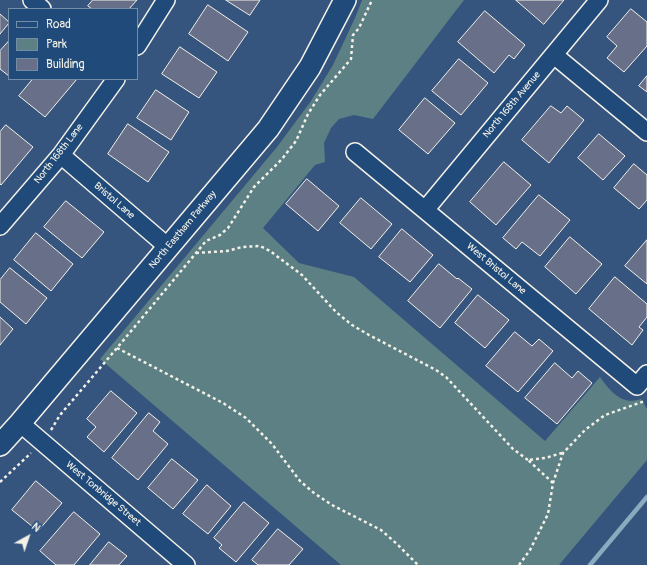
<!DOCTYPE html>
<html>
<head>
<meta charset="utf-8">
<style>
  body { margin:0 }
  #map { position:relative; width:647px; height:565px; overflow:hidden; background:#35557e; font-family:Pangolin,sans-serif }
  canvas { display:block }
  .legend { position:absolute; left:8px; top:8px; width:130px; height:72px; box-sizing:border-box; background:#1f4a7a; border:1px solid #748da6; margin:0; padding:5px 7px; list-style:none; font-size:12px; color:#f4f1e8 }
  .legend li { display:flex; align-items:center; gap:8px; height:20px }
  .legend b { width:20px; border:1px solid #748da6 }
  .north { position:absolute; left:8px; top:517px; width:40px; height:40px; -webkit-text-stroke:3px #1f4a7a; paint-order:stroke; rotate:40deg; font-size:11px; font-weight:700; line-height:16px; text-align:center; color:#f4f1e8 }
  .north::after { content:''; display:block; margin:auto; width:14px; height:18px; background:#f4f1e8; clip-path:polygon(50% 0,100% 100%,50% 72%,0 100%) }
</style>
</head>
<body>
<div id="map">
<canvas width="647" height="565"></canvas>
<ul class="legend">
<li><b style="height:5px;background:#1f4a7a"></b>Road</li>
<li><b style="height:11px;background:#5d8085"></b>Park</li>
<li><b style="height:11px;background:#687089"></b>Building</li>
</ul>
<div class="north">N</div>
</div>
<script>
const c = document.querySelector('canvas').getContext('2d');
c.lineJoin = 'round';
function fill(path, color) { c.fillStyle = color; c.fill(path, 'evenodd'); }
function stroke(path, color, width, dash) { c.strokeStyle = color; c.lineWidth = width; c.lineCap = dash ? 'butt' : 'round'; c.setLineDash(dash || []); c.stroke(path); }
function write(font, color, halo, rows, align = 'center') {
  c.font = font + ' Pangolin,sans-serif'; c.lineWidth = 3; c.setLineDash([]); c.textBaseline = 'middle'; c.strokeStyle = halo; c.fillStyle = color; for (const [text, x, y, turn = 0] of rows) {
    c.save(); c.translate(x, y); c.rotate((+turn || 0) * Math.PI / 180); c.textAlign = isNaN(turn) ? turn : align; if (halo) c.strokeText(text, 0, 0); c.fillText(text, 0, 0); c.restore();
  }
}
const green = new Path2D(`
  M362 0H464L373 119 354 115 339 119 331 128 324 143 325 162 315 165 263 228 299 263 354 277 545 441 600 377C610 391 622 406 641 399L647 409V460L559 565H341L100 359 277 147 311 101 333 65 355 18Z`);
const stream = new Path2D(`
  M590 565 647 497`);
const building = new Path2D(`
  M93 0H137L129 9H92L88 6Z
  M226 0H260L250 15Z
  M516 0H564L544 24Z
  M208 5 248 32 228 61 189 34Z
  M631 9 647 22V46L624 72 607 58 617 46 607 37Z
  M485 11 525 45 514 59 509 55 494 73 458 42Z
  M0 14 9 22V23L0 34Z
  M9 41V76L0 69V51Z
  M180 47 217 72 199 98 162 74Z
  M459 59 488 83 461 115 432 91Z
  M647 76V92L639 86Z
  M33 79H77L45 117 19 96Z
  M156 90 189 112 171 140 137 118Z
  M425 98 455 123 428 154 399 130Z
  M551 106 561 113 567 106 584 120 549 163 522 140Z
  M128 124 169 152 148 182 108 154Z
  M6 125 33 147 1 185 0 184V132Z
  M599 134 625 156 603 180 578 158Z
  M504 162 531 185 496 225 470 202Z
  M634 164 647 175V200L639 209 614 188Z
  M307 179 339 206 318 231 286 204Z
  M539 195 570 220 540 256 522 242 516 249 503 238Z
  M361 198 392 224 371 249 340 223Z
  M66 201 104 232 82 258 44 227Z
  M402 229 433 255 410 282 379 257Z
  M36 233 73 264 51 291 14 260Z
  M570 237 602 264 576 294 545 267Z
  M647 240V284L625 266Z
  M439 264 457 279 458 278 472 289 440 328 408 301Z
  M10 268 47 298 26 324 0 302V280Z
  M615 277 647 304V317L639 327 643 330 632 345 589 309Z
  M478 295 509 320 485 348 455 323Z
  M0 317 13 329 0 345Z
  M515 332 532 346 539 339 553 351 518 392 486 366Z
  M555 363 572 378 578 371 592 383 557 424 525 398Z
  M111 391 137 413 104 452 87 437 96 427 87 419Z
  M149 413 160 422 153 431 168 444 138 480 112 458Z
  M172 459 198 480 173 509 148 488Z
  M36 481 62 503 38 531 12 510Z
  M207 485 231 506 208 534 183 514Z
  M244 502 269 523 236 562 219 548 222 545 214 538Z
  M74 512 100 534 74 565H56L40 551Z
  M278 529 303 549 289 565H258L252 560Z
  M109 542 127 556 119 565H90Z`);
const path = new Path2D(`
  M196 253 227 251 242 247 260 246 270 251 302 275 336 312 352 325 369 335 436 370 446 377 513 449 528 460
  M117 348 223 403 246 418 272 444 300 481 314 493 332 505 381 530 397 544 418 565
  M51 430 60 415 117 348 206 241 220 235 228 228 254 187 282 159 296 141 308 114 320 95 351 59 353 35 359 28 372 0
  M0 482 31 453
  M553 483 528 460 545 458 562 453
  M519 565 530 550 548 514 553 483 563 453 585 430 605 415 645 401`);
const minor = new Path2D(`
  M32 0 42 9
  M137 46 166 0
  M554 55 647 132
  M355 152 637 386 647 374
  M61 155 168 247
  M425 210 599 0
  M0 226 61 155 116 79
  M20 423 186 565`);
const tertiary = new Path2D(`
  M0 445 20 423 268 129 310 67 345 0`);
const streetNames = [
  ["North 168th Avenue",512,105,-50],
  ["North 168th Lane",59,154,-52],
  ["Bristol Lane",114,201,41],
  ["North Eastham Parkway",183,230,-50],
  ["West Bristol Lane",496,269,40],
  ["West Tonbridge Street",103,494,40]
];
fill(green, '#5d8085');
stroke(stream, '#8aaabd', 4.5);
fill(building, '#687089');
stroke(building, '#f4f1e8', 1);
stroke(minor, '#f4f1e8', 20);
stroke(tertiary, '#f4f1e8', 24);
stroke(path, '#f4f1e8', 2.5, [3, 3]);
stroke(minor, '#1f4a7a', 17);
stroke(tertiary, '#1f4a7a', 21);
write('10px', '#f4f1e8', '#1f4a7a', streetNames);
</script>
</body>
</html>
